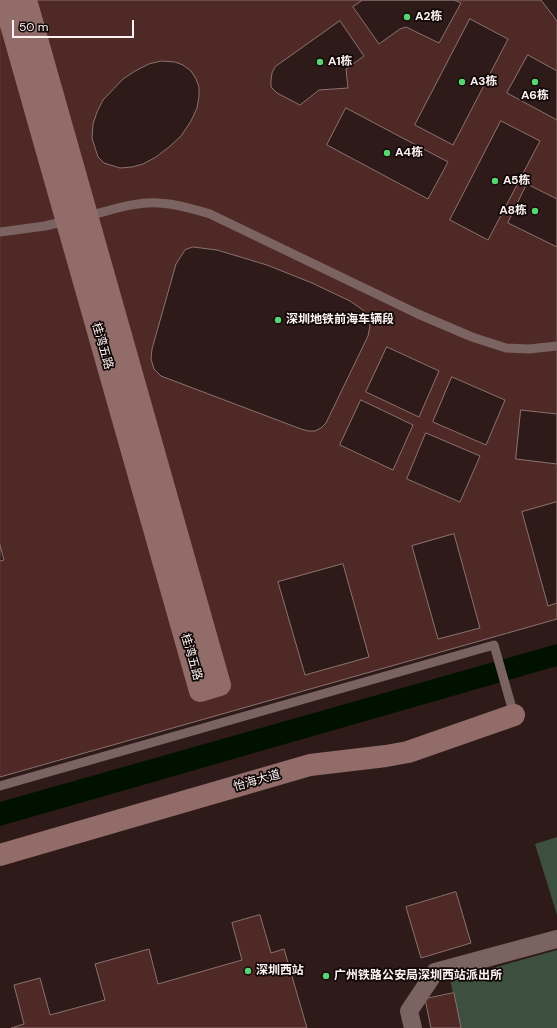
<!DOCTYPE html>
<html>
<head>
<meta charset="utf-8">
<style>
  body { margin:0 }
  #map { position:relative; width:557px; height:1028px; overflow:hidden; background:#2e1b19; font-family:"DM Sans",sans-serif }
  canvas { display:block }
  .scale { position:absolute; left:12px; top:20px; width:122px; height:18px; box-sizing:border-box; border:2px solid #fdf2f1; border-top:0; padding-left:5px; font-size:12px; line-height:14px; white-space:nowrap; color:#fdf2f1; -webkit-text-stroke:3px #110808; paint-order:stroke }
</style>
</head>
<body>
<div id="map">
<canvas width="557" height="1028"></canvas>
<div class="scale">50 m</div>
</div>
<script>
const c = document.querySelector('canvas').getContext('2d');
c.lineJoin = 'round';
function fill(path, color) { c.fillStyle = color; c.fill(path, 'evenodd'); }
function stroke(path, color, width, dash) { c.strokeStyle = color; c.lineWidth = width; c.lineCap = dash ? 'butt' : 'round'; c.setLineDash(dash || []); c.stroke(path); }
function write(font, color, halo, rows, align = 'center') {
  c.font = font + ' "DM Sans","Noto Sans SC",sans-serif'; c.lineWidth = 3.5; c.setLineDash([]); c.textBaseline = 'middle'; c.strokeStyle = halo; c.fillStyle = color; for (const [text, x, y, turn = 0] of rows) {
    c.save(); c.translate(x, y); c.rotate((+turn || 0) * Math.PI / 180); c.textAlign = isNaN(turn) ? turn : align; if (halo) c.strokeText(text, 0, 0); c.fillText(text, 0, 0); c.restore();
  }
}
const green = new Path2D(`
  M557 837V915L535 844Z
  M557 950V1028H461L450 980Z`);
const water = new Path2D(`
  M557 644V666L0 826V802Z`);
const building = new Path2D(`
  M0 0H541L557 21V619L0 777Z
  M363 0H454L461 3 439 43 406 27 400 29 379 44 353 7Z
  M470 19 508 39 453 145 415 125Z
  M340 21 364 56 346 69 348 88 319 90 300 105 277 93 271 87V80L272 73 275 67Z
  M528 55 557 71V120L507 93Z
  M162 61 175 62 183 65 191 71 196 79 199 87V96L197 108 191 121 181 136 169 147 156 157 143 164 132 167 120 168 104 163 98 157 92 138 93 124 97 112 103 100 123 79 135 71 149 64Z
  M346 108 448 162 428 199 327 145Z
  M501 121 540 141 488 240 450 220Z
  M527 184 557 199V247L508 223Z
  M193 247 217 250 267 265 312 283 350 301 363 310 368 317 370 326 368 336 326 423 321 428 315 431H308L301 429 161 376 154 369 151 359 152 349 176 264 185 250Z
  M387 347 439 371 419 417 366 392Z
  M452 377 505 400 486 445 433 422Z
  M361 400 413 425 393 470 340 445Z
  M521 410 557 414V464L516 459Z
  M426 433 480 456 460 502 407 479Z
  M557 502V603L548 606 522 512Z
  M454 534 480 628 438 639 412 546Z
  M0 545 4 560 0 561Z
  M343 564 369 657 305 675 278 582Z
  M456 892 471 943 421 958 406 907Z
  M260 915 271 953 284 949 307 1028H11L24 1024 14 985 40 978 50 1015 105 1000 95 964 149 949 158 984 242 960 232 923Z
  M454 993 461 1028H431L425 999Z`);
const lane = new Path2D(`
  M87 216C109 211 136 201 159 203 177 204 194 209 210 214L418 314 472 337 506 348 529 349 557 346
  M0 232 45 226 66 221
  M0 786 494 645 514 715`);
const street = new Path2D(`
  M413 1028 409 1011 435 972 557 939`);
const secondary = new Path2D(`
  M4 0 200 691 220 685 26 0
  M0 855 310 765 386 756 408 752 514 715`);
const markers = [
  [407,17,4,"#58d570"],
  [320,62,4,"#58d570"],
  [462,82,4,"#58d570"],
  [535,82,4,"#58d570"],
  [387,153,4,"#58d570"],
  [495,181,4,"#58d570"],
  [535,211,4,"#58d570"],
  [278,320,4,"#58d570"],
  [248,971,4,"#58d570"],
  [326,976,4,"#58d570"]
];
const poiNames = [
  ["A2栋",415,17],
  ["A1栋",328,62],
  ["A3栋",470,82],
  ["A6栋",535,96,"center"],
  ["A4栋",395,153],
  ["A5栋",503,181],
  ["A8栋",527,211,"right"],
  ["深圳地铁前海车辆段",286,320],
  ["深圳西站",256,971],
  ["广州铁路公安局深圳西站派出所",334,976]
];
const streetNames = [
  ["桂湾五路",102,346,74],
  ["桂湾五路",191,657,74],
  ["怡海大道",257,781,-16]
];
fill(green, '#3d4f3e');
fill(water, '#010');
fill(building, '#4f2926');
stroke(building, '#8a726f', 1);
stroke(lane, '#7a6360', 9);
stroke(street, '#7a6360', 18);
stroke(secondary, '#926c68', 22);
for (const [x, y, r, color] of markers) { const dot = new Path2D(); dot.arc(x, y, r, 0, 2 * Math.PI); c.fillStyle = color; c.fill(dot); stroke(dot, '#110808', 1.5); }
write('bold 12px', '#fdf2f1', '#110808', poiNames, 'left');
write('12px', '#fdf2f1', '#110808', streetNames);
</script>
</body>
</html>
